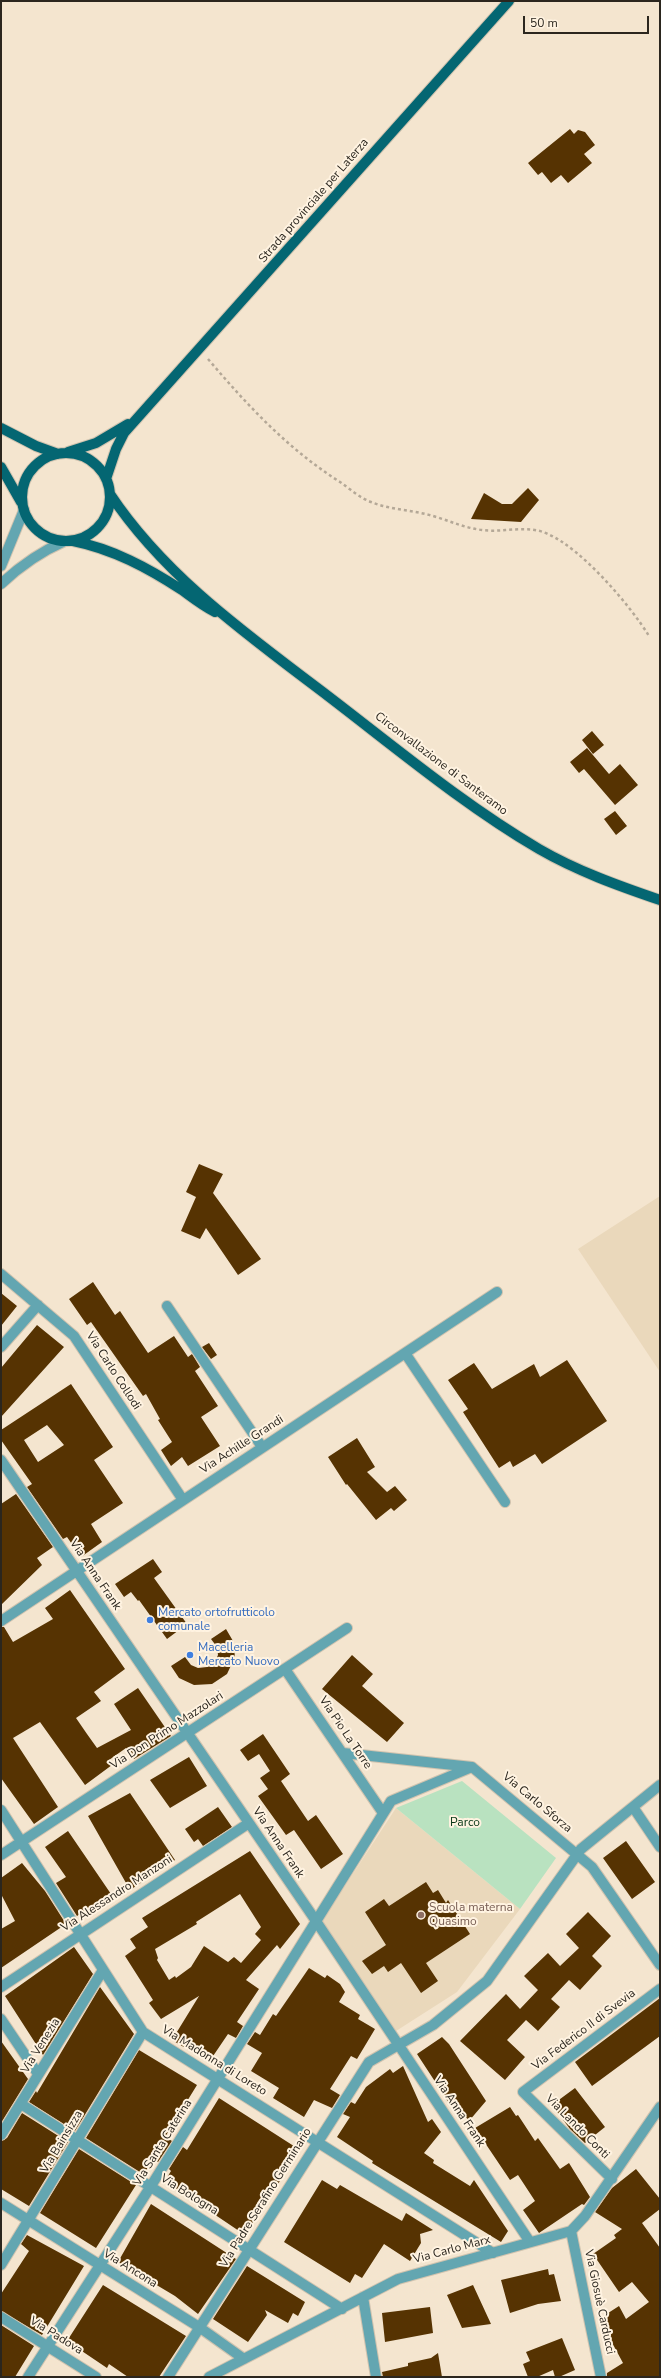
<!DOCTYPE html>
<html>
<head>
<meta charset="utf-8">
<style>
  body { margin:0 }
  #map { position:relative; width:661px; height:2378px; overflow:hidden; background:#f4e5cf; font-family:"Nunito Sans",sans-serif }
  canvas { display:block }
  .frame { position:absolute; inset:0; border:2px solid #2b261e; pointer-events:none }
  .scale { position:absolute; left:523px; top:16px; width:126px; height:18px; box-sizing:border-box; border:2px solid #2b261e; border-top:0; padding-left:5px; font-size:12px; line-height:14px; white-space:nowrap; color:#2b261e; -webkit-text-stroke:3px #fff3e1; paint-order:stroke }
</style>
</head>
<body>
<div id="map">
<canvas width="661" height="2378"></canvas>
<div class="frame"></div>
<div class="scale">50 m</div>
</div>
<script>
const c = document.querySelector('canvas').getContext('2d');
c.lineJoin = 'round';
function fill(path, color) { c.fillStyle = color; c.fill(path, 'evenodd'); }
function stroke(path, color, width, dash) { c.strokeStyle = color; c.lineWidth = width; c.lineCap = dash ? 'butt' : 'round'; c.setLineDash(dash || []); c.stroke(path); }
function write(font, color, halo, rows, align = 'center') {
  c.font = font + ' "Nunito Sans",sans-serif'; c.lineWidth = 4; c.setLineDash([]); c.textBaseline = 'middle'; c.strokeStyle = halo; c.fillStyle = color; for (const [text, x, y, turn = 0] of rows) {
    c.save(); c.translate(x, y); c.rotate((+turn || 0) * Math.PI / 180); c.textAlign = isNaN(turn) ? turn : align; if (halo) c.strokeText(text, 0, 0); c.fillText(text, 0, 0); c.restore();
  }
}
const built = new Path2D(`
  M660 1196V1372L578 1249Z
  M396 1808 520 1909 457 1992 396 2031 322 1921Z`);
const green = new Path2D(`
  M462 1781 556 1858 520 1909 396 1808Z`);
const building = new Path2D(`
  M570 129 574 134 578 130 585 132 595 145 584 154 592 163 568 183 561 175 551 183 542 172 538 175 528 163Z
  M528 488 539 500 521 522 471 519 484 493 502 504H512Z
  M592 731 604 745 593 754 582 740Z
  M587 748 609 774 620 764 638 785 615 805 584 769 579 773 570 762Z
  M615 811 627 826 616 835 604 819Z
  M199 1164 223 1174 213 1193 261 1259 238 1275 206 1228 200 1239 181 1231 196 1197 186 1192Z
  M93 1282 115 1315 120 1311 148 1353 174 1336 188 1357 192 1354 200 1367 195 1371 218 1406 201 1417 220 1446 188 1466 182 1457 171 1466 161 1450 172 1442 158 1420 160 1419 146 1394 143 1396 91 1322 87 1325 69 1299Z
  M1 1293 17 1306 1 1326Z
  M37 1325 64 1347 1 1417V1368Z
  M209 1343 217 1355 211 1359 202 1347Z
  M567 1360 607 1421 542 1464 535 1454 513 1467 510 1461 499 1468 463 1412 468 1409 448 1380 474 1363 492 1389 534 1364 540 1377Z
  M71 1384 113 1447 94 1460 123 1503 91 1524 102 1542 81 1557 67 1537 63 1539 27 1487 32 1484 1 1440V1430ZM47 1425 64 1445 38 1462 24 1440Z
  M357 1438 375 1467 367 1472 387 1492 395 1486 407 1500 394 1511 391 1508 376 1520 347 1484 346 1485 328 1457Z
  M16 1494 53 1547 37 1558 42 1565 1 1605V1504Z
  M153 1559 162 1572 154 1578 187 1624 167 1639 139 1600 138 1601 131 1592 124 1597 115 1584Z
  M70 1590 125 1669 94 1692 101 1701 76 1718 87 1734 97 1748 131 1730 114 1704 138 1688 171 1736 134 1759 126 1748 109 1760 112 1765 85 1785 40 1722 13 1738 58 1807 34 1824 1 1778V1627H4L13 1642 53 1619 45 1608Z
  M226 1629 233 1641 235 1657 227 1674 212 1684 194 1685 179 1678 171 1666 185 1657 191 1665 198 1668 207 1667 215 1662 218 1655 217 1647 211 1639Z
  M352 1655 373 1674 362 1686 404 1723 387 1742 322 1689Z
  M263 1734 290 1774 281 1781 308 1821 316 1815 343 1854 321 1869 294 1830 286 1835 258 1796 268 1789 260 1778 270 1771 259 1754 248 1761 240 1750Z
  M189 1757 207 1786 170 1808 150 1780Z
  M130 1793 175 1860 130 1890 88 1816Z
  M218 1807 232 1827 203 1846 198 1839 194 1842 185 1829Z
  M68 1831 111 1894 77 1916 56 1883 66 1877 45 1847Z
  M626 1841 655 1882 632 1899 603 1858Z
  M250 1851 300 1924 280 1949 277 1945 246 1980 259 1989 237 2022 243 2026 236 2038 228 2034 209 2062 172 2040 199 1996 161 2019 149 2003 153 2000 125 1956 136 1948 130 1939 148 1927 142 1918ZM240 1894 261 1927 255 1934 261 1940 241 1963 234 1957 228 1962 204 1946 191 1967 176 1978 175 1976 169 1980 157 1960 158 1958 155 1949 197 1924 196 1922Z
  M22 1863 45 1891 66 1924 1 1968V1929L15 1921 1 1894V1878Z
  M426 1882 433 1893 438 1890 446 1903 448 1900 470 1934 426 1963 438 1981 421 1993 401 1963 388 1972 384 1966 372 1974 362 1961 386 1945 365 1912 384 1899 389 1906Z
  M588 1912 611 1936 592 1956 602 1966 580 1990 569 1980 551 1999 560 2007 538 2031 526 2020 507 2040 525 2057 505 2080 460 2041 506 1994 520 2009 538 1990 524 1976 548 1953 560 1966 579 1948 566 1934Z
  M74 1947 93 1974 43 2055 5 1996Z
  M309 1968 325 1978 327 1975 340 1984 345 1992 339 2002 360 2015 358 2019 375 2029 357 2059 351 2056 330 2089 340 2095 332 2108 314 2100 304 2117 273 2098 279 2088 251 2071 262 2053 247 2044 255 2032 260 2035 273 2014 276 2016Z
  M100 1987 134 2034 75 2131 29 2102 36 2091 37 2093Z
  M660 1998V2036L592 2086 575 2062Z
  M442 2037 449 2044 486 2101 469 2121 455 2103 451 2106 417 2054Z
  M1 2041 28 2079 1 2123Z
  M139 2050 197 2085 165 2137 172 2141 158 2162 154 2160 143 2174 86 2138Z
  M403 2066 428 2122 432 2119 441 2132 424 2153 434 2160 433 2163 470 2186 474 2180 508 2231 501 2242 372 2163 373 2161 337 2137 350 2117 343 2114 351 2102 355 2104 366 2087 390 2069 393 2073Z
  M575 2088 605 2127 585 2143 570 2129 552 2105Z
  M219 2098 300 2150 245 2235 165 2181 171 2171 169 2169 183 2147 187 2150Z
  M510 2107 516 2116 518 2115 535 2141 538 2138 560 2169 569 2163 590 2197 584 2205 582 2204 539 2233 523 2210 535 2201 518 2175 510 2180 475 2128Z
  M22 2113 68 2142 29 2206 1 2189V2141L7 2138Z
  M79 2149 136 2185 96 2248 40 2213Z
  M636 2169 660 2199V2209L642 2223 660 2248V2377H607V2373L623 2363 602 2324V2317L619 2306 626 2319 649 2302 632 2282 619 2292 593 2254 616 2238 614 2235 622 2229 595 2212 612 2188Z
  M322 2180 337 2189 340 2185 402 2221 406 2213 433 2230 420 2234 421 2243 410 2261 384 2244 362 2278 355 2274 350 2283 284 2242Z
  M151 2204 236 2259 198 2314 175 2296 118 2262Z
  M27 2235 84 2266 42 2335 1 2311V2294L29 2251 21 2244Z
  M247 2266 305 2302 298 2316 293 2313 288 2323 265 2310 267 2315 248 2342 213 2319Z
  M548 2269 549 2275 554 2274 561 2301 538 2304 510 2313 501 2280Z
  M103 2285 186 2336 159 2377H128L109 2364 107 2368 67 2341Z
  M473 2285 491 2324 462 2328 447 2295Z
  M430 2307 433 2333 385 2342 382 2313Z
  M1 2325 34 2346 15 2377H1Z
  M562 2338 575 2370 559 2377H555L553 2370 537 2377H528L523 2364 530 2361 526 2352Z
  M438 2353 442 2377H383L382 2372 408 2366V2363L431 2358Z`);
const path = new Path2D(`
  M208 359C248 406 288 449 340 482 350 489 360 498 371 502 391 510 413 510 433 516 450 521 465 528 482 530 504 533 527 524 548 534 582 549 630 605 649 636`);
const minor = new Path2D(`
  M1 566 24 510
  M1 584C20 566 40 552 65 541
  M1 1274 74 1336 183 1500
  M167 1306 262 1447
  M1 1347 38 1305
  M405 1353 505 1502
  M1 1460 316 1921 530 2242
  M1 1621 497 1292
  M285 1669 383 1813
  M343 1753 472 1767 592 1867 660 1965
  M633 1807 660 1847
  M1 1810 143 2032 493 2253
  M1 1855 347 1628
  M1 1987 249 1823
  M1 2019 38 2074
  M21 2104 342 2309
  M1 2135 103 1970
  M612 2179 523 2092 660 1989
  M1 2203 199 2327 244 2359
  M571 2231 601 2377
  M1 2265 143 2032
  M363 2297 376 2377
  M1 2317 96 2377
  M28 2377 151 2186 391 1801 472 1767
  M168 2377 369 2062 433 2025 487 1981 581 1849 660 1785
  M209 2377 398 2279 571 2231 585 2216 660 2107`);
const major = new Path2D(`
  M1 428 36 446 58 454
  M68 452 96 443 128 424
  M22 497a44 44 0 1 1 88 0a44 44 0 1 1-88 0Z
  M1 467 21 502
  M106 479 116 449 124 433 509 1
  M110 494C165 577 249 636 328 696 396 748 464 805 539 849 577 871 619 886 660 900
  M73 541C113 549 148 568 182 590 193 598 203 606 215 612`);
const markers = [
  [150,1620,4,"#3f7fe0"],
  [190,1655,4,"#3f7fe0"],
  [421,1915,4,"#8d6e63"]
];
const streetNames = [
  ["Strada provinciale per Laterza",314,201,-49],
  ["Circonvallazione di Santeramo",441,764,37],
  ["Via Carlo Collodi",113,1371,57],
  ["Via Achille Grandi",242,1445,-33],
  ["Via Anna Frank",95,1575,56],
  ["Via Don Primo Mazzolari",167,1731,-33],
  ["Via Pio La Torre",345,1733,56],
  ["Via Carlo Sforza",537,1803,40],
  ["Via Anna Frank",278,1843,56],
  ["Via Alessandro Manzoni",117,1894,-33],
  ["Via Federico II di Svevia",584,2030,-37],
  ["Via Venezia",41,2046,-58],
  ["Via Madonna di Loreto",214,2061,32],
  ["Via Anna Frank",459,2112,56],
  ["Via Lando Conti",577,2127,45],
  ["Via Bainsizza",62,2142,-59],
  ["Via Santa Caterina",163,2143,-58],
  ["Via Bologna",189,2195,32],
  ["Via Padre Serafino Germinario",266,2198,-58],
  ["Via Carlo Marx",452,2250,-15],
  ["Via Ancona",130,2269,32],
  ["Via Giosuè Carducci",599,2302,78],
  ["Via Padova",56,2336,32]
];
const shopNames = [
  ["Mercato ortofrutticolo",158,1613],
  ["comunale",158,1627],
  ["Macelleria",198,1648],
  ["Mercato Nuovo",198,1662]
];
const parkNames = [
  ["Parco",465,1823]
];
const educationNames = [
  ["Scuola materna",429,1908],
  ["Quasimo",429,1922]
];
fill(built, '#ead8bb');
fill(green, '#b9e2c0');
fill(building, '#563302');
stroke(minor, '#d0c3af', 12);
stroke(major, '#d0c3af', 12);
stroke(path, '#b4a897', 2.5, [3, 3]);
stroke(minor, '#63a6b1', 10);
stroke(major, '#046672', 10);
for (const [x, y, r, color] of markers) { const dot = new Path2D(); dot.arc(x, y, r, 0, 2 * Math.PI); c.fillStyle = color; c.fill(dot); stroke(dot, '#fff3e1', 1.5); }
write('12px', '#2b261e', '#fff3e1', streetNames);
write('12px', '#366cbe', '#fff3e1', shopNames, 'left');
write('12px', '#043413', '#fff3e1', parkNames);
write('12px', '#785e54', '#fff3e1', educationNames, 'left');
</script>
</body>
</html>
